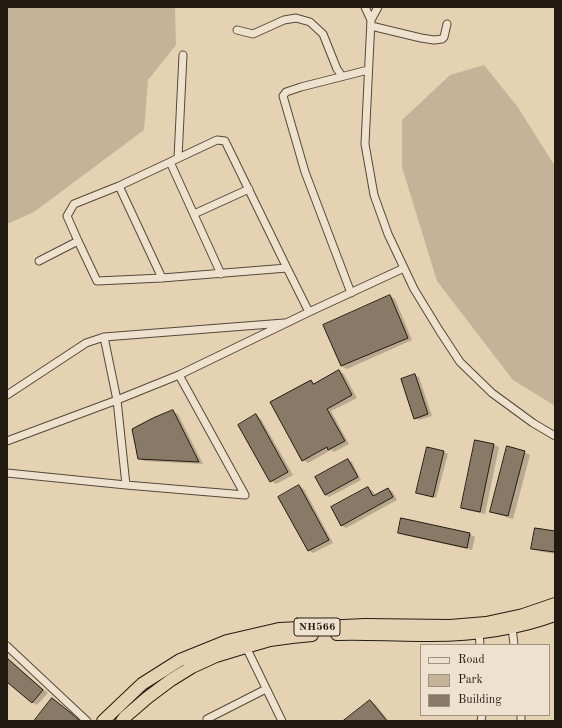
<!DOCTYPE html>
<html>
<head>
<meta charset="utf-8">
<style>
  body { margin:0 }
  #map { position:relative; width:562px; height:728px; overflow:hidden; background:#e5d2b3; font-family:"Old Standard TT",serif }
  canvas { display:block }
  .frame { position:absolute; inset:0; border:8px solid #231b12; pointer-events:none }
  .legend { position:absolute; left:420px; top:644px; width:130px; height:72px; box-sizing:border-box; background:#eee2ce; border:1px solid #9d9283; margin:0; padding:5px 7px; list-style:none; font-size:12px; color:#231b12 }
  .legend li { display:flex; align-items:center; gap:8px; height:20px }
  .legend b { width:20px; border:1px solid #9d9283 }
</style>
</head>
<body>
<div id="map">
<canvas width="562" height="728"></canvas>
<div class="frame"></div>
<ul class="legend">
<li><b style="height:5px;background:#eee2ce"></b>Road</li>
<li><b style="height:11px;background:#c4b398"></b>Park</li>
<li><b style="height:11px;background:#887a66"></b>Building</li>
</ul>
</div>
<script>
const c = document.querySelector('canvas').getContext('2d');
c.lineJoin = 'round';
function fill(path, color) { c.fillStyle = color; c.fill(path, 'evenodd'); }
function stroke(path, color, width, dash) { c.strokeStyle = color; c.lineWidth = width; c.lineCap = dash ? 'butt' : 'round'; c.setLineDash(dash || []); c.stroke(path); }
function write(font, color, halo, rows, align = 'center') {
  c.font = font + ' "Old Standard TT",serif'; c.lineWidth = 4; c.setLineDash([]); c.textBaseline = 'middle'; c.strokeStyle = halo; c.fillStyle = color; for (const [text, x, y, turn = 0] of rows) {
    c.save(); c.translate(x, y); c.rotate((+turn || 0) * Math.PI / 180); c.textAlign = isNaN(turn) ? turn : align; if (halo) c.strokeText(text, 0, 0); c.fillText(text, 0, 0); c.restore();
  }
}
const green = new Path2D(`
  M7 7H175L176 45 148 80 144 130 34 212 7 224Z
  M484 65 517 106 555 166V406L513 380 437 281 402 167V120L450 75Z`);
const shadow = new Path2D(`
  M390 296 395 299 412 340 347 369 341 366Z
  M339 371 344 374 357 398 331 411 349 444 334 452 331 450 308 463 303 460 311 381 316 384Z
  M415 375 419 377 432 416 419 420 415 418Z
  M172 411 178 414 203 464 144 461 139 458Z
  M256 416 261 419 293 475 276 484 271 481Z
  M493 445 499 447 485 514 467 510 462 507Z
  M428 448 444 452 448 454 436 498 420 494 417 492Z
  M524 452 530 455 513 519 497 514 492 511Z
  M348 460 352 462 361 480 329 497 325 495Z
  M299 486 304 489 333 543 313 553 308 550Z
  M368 488 373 491 375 495 388 489 393 492 397 500 346 528 341 525Z
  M402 519 470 534 475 537 472 550 404 535 399 532Z
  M555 532V554L538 551 532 548Z
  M7 658 48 693 37 705 32 702 7 680Z
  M370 701 375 704 389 721H345Z`);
const building = new Path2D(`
  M390 295 408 338 341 366 323 325Z
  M339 370 352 395 327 409 345 441 328 450 327 447 302 461 270 402 311 380 313 384Z
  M415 374 428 414 414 419 401 379Z
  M173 410 199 462 138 459 132 429 153 418Z
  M256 414 288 472 270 482 238 425Z
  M475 440 494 444 480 512 461 508Z
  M507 446 525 451 508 516 490 512Z
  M427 447 444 451 433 497 416 493Z
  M348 459 358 477 325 495 315 477Z
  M299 485 329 540 308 551 278 497Z
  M368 487 373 496 388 488 393 497 341 526 331 507Z
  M401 518 470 533 467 548 398 533Z
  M535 528 555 531V552L531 549Z
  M7 658 43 690 32 703 7 682Z
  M52 698 71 713 80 721H34Z
  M370 700 387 721H343Z`);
const street = new Path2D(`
  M365 7 371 20 365 144 374 195 388 234 414 289 439 330 460 362 492 393 533 423 555 436
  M371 20 378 7
  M371 26 421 38 434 40 442 39 444 37 447 24
  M237 30 253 34 284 20 296 18 310 22 323 34 337 69 342 76
  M178 158 183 55
  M170 162 221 274
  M119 186 162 278
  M194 214 249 189
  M39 261 78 241
  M287 268 162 278 97 281 78 241 67 216 74 204 119 186 217 140 225 141 287 268 309 312
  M351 293 305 172 283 96 286 92 301 87 368 70
  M104 337 117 400 126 485
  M7 395 86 343 104 337 284 323
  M7 441 117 400 179 375 309 312 404 268
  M7 473 126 485 245 495 179 375
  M512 627 514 645
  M479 632 480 645
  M7 646 87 721
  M246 647 282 721
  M521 715V721
  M207 719 266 689
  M481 721 482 715`);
const highway = new Path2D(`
  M337 634C364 633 392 635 419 635 465 636 512 631 555 615
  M103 721 142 684 180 660 227 641 279 629 365 625 450 626 486 623 523 615 555 604
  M122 721 125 717 147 698 171 680 192 667 216 656 239 649 270 640 292 637 312 635`);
const shields = [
  [317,627,46]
];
const shieldNames = [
  ["NH566",317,627]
];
fill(green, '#c4b398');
fill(shadow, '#0003');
fill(building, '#887a66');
stroke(building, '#231b12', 1);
stroke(street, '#54493a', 9);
stroke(highway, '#231b12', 14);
stroke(street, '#eee2ce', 7);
stroke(highway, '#e5d2b3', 12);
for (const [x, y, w] of shields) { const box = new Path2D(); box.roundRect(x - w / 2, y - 9, w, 18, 3); c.fillStyle = '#eee2ce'; c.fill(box); stroke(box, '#231b12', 1); }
write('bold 11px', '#231b12', null, shieldNames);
</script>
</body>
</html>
